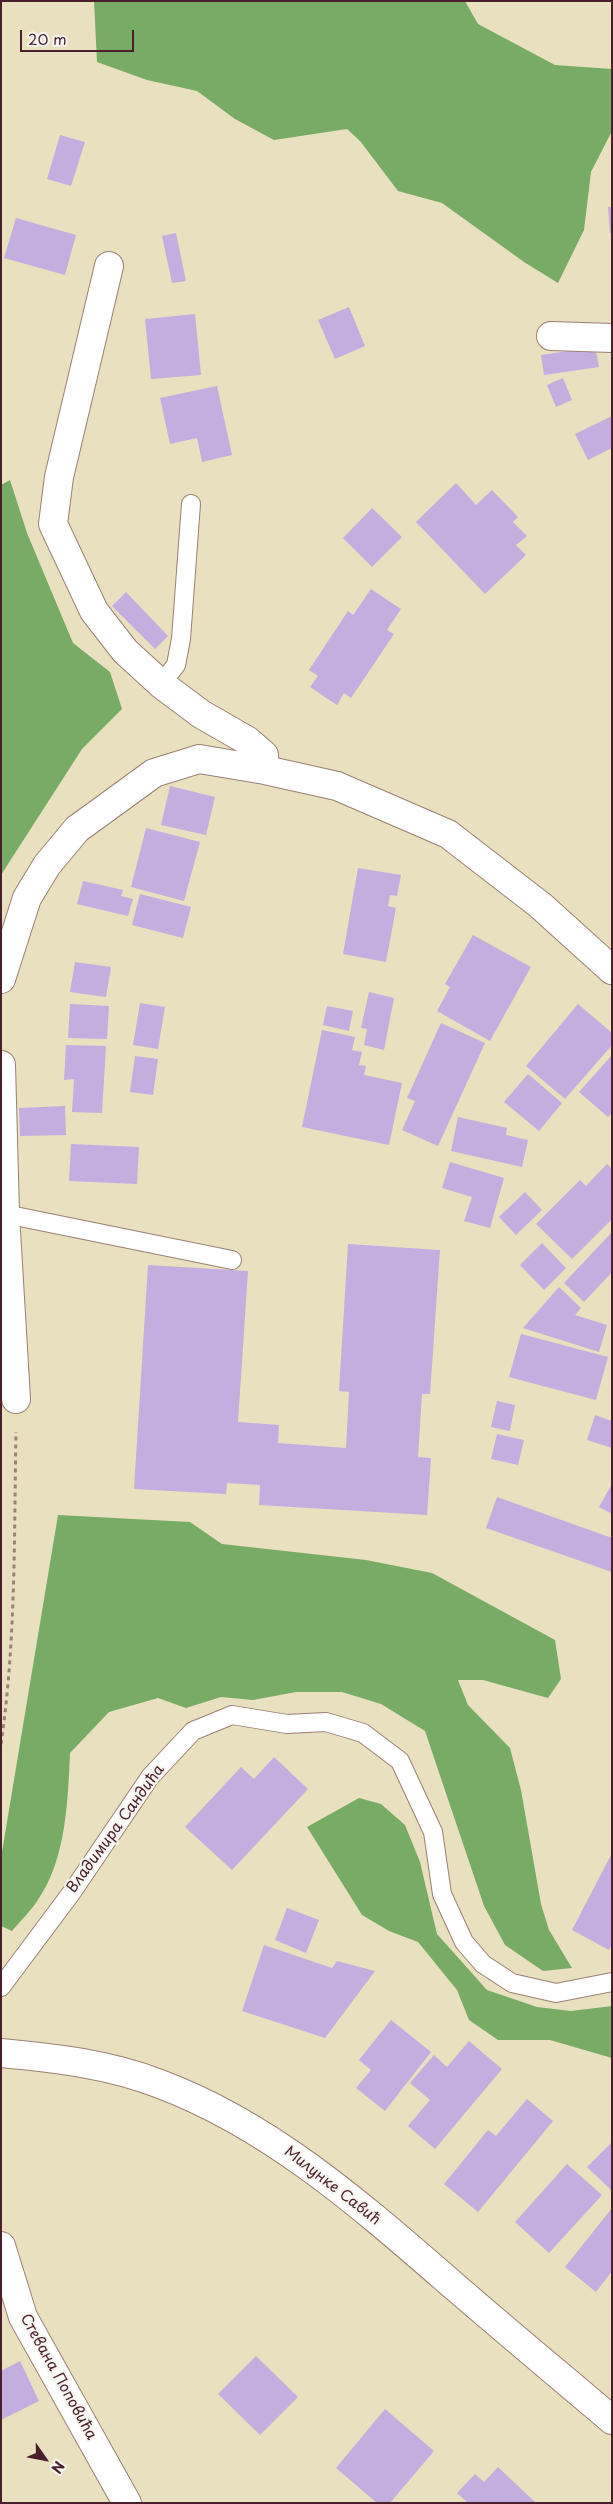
<!DOCTYPE html>
<html>
<head>
<meta charset="utf-8">
<style>
  body { margin:0 }
  #map { position:relative; width:613px; height:2504px; overflow:hidden; background:#e9e0bf; font-family:"Playpen Sans",sans-serif }
  canvas { display:block }
  .frame { position:absolute; inset:0; border:2px solid #4a1f2b; pointer-events:none }
  .north { position:absolute; left:20px; top:2434px; width:50px; height:50px; -webkit-text-stroke:4px #f6f6f2; paint-order:stroke; rotate:123deg; font-size:14px; font-weight:700; line-height:20px; text-align:center; color:#4a1f2b }
  .north::after { content:''; display:block; margin:auto; width:18px; height:22px; background:#4a1f2b; clip-path:polygon(50% 0,100% 100%,50% 72%,0 100%) }
  .scale { position:absolute; left:20px; top:30px; width:114px; height:22px; box-sizing:border-box; border:2px solid #4a1f2b; border-top:0; padding-left:6px; font-size:15px; line-height:18px; white-space:nowrap; color:#4a1f2b; -webkit-text-stroke:4px #f6f6f2; paint-order:stroke }
</style>
</head>
<body>
<div id="map">
<canvas width="613" height="2504"></canvas>
<div class="frame"></div>
<div class="north">N</div>
<div class="scale">20 m</div>
</div>
<script>
const c = document.querySelector('canvas').getContext('2d');
c.lineJoin = 'round';
function fill(path, color) { c.fillStyle = color; c.fill(path, 'evenodd'); }
function stroke(path, color, width, dash) { c.strokeStyle = color; c.lineWidth = width; c.lineCap = dash ? 'butt' : 'round'; c.setLineDash(dash || []); c.stroke(path); }
function write(font, color, halo, rows, align = 'center') {
  c.font = font + ' "Playpen Sans",sans-serif'; c.lineWidth = 4.5; c.setLineDash([]); c.textBaseline = 'middle'; c.strokeStyle = halo; c.fillStyle = color; for (const [text, x, y, turn = 0] of rows) {
    c.save(); c.translate(x, y); c.rotate((+turn || 0) * Math.PI / 180); c.textAlign = isNaN(turn) ? turn : align; if (halo) c.strokeText(text, 0, 0); c.fillText(text, 0, 0); c.restore();
  }
}
const forest = new Path2D(`
  M94 1H465L478 24 555 65 612 69V131L591 172 584 230 558 283 524 262 442 203 398 191 360 141 347 129 274 140 235 119 197 91 147 80 97 62Z
  M10 480 27 533 73 643 110 672 122 709 82 749 1 875V485Z
  M58 1515 190 1522 222 1544 366 1560 432 1573 555 1640 561 1679 548 1698 483 1680H458L468 1705 510 1748 521 1790 541 1904 549 1930 572 1968 543 1971 505 1945 484 1906 425 1731 381 1704 342 1692H296L253 1700 221 1697 186 1708 158 1698 109 1712 70 1753C68 1799 66 1859 39 1898 32 1910 21 1920 12 1931L1 1926V1858Z
  M359 1798 381 1804 405 1825 420 1862 437 1934 487 1990 537 2007 571 2011 612 2006V2058L550 2040H498L469 2020 457 1990 418 1942 389 1931 362 1915 307 1827Z`);
const building = new Path2D(`
  M60 135 85 142 71 186 47 179Z
  M608 207H612V233H610Z
  M16 218 76 235 65 275 4 258Z
  M176 233 186 281 172 283 162 236Z
  M349 307 365 346 335 359 318 320Z
  M195 314 201 375 151 379 145 319Z
  M595 347 599 367 544 375 541 355Z
  M563 378 572 400 556 407 547 385Z
  M217 386 232 455 202 462 197 438 170 444 160 398Z
  M612 416V448L588 460 575 434Z
  M456 483 476 505 492 490 518 517 513 522 527 536 516 545 526 555 485 594 416 522Z
  M372 508 402 537 372 567 343 538Z
  M371 589 401 609 387 630 394 634 351 698 344 693 337 705 310 687 318 676 309 670 348 611 353 615Z
  M126 592 168 636 155 649 112 606Z
  M170 786 215 797 206 835 161 825Z
  M146 828 200 842 184 901 131 887Z
  M358 868 401 875 397 896 390 895 388 906 396 908 386 962 343 954Z
  M83 881 123 890 121 896 133 899 128 916 77 904Z
  M140 894 191 907 183 938 132 925Z
  M473 935 531 967 490 1041 437 1011 450 987 445 984Z
  M75 962 111 967 106 997 70 992Z
  M369 992 394 998 384 1050 364 1045 367 1029 361 1028Z
  M140 1003 165 1007 158 1049 133 1045Z
  M70 1004 109 1006 107 1039 68 1038Z
  M578 1004 612 1033V1045L565 1099 526 1066Z
  M327 1006 353 1011 349 1031 323 1025Z
  M441 1023 485 1043 438 1146 402 1130 415 1101 407 1098Z
  M322 1030 355 1037 352 1050 362 1052 359 1065 366 1066 364 1075 402 1083 389 1145 302 1127Z
  M66 1045 106 1046 102 1113 72 1112 74 1079 64 1080Z
  M612 1055V1113L608 1117 579 1092Z
  M135 1056 158 1059 153 1095 130 1092Z
  M528 1074 562 1103 539 1131 504 1102Z
  M65 1106 66 1135 20 1136 19 1108Z
  M458 1117 507 1128 506 1135 528 1140 522 1167 451 1151Z
  M71 1144 139 1147 137 1184 69 1181Z
  M450 1162 504 1178 490 1228 464 1221 472 1197 442 1188Z
  M607 1164 612 1169V1219L572 1259 536 1224 580 1180 586 1186Z
  M525 1192 542 1210 516 1235 499 1217Z
  M612 1232V1272L584 1302 564 1283Z
  M542 1243 566 1268 544 1290 520 1265Z
  M348 1244 440 1250 430 1394H422L418 1457 431 1458 427 1515 259 1505 260 1485 227 1483 226 1494 134 1489 148 1265 248 1271 238 1422 279 1425 278 1443 346 1448 349 1392 339 1391Z
  M559 1287 581 1308 575 1315 607 1325 599 1352 523 1328Z
  M521 1334 608 1357 596 1400 509 1377Z
  M497 1401 515 1405 510 1431 491 1427Z
  M595 1415 612 1421V1448L587 1440Z
  M497 1434 524 1440 518 1465 491 1459Z
  M612 1484V1514L599 1507Z
  M497 1497 612 1538V1572L486 1528Z
  M274 1757 308 1789 232 1870 185 1827 241 1767 254 1779Z
  M612 1853V1945L609 1950 572 1930Z
  M287 1908 319 1920 306 1953 275 1940Z
  M264 1945 332 1968 337 1961 375 1971 325 2038 242 2011Z
  M391 2020 431 2052 385 2111 356 2088 371 2070 359 2060Z
  M469 2041 502 2069 435 2149 408 2126 430 2100 410 2083 434 2055 447 2067Z
  M527 2099 553 2121 478 2212 444 2184 488 2130 496 2136Z
  M612 2142V2191L587 2167Z
  M567 2164 602 2195 549 2253 515 2222Z
  M612 2208V2271L596 2292 565 2267Z
  M256 2356 298 2397 260 2435 218 2394Z
  M20 2361 39 2401 1 2420V2371Z
  M385 2409 434 2451 390 2503H377L336 2468Z
  M498 2467 536 2503H468L457 2493 475 2474 484 2482Z`);
const path = new Path2D(`
  M1 1744C16 1641 14 1536 16 1432`);
const lane = new Path2D(`
  M161 684 176 665 181 639 191 504
  M5 1214 232 1260
  M1 1987 72 1892 150 1777 193 1731 232 1715 287 1724 326 1722 363 1733 400 1761 433 1832 442 1894 464 1942 483 1964 512 1983 556 1993 612 1982`);
const street = new Path2D(`
  M109 266 59 477 53 524 94 611 125 651 161 684 201 714 248 741 264 755 265 770
  M551 336 612 338
  M1 979 27 898 47 865 77 829 154 773 199 759 265 770 337 786 448 834 540 905 612 970
  M1 1065 5 1214 16 1399
  M1 2246 23 2317 127 2503`);
const secondary = new Path2D(`
  M1 2053C55 2058 109 2064 160 2084 272 2126 364 2208 454 2286 506 2331 559 2375 612 2420`);
const streetNames = [
  ["Владимира Сандића",116,1829,-54],
  ["Милунке Савић",332,2186,38],
  ["Стевана Поповића",58,2377,61]
];
fill(forest, '#78ab66');
fill(building, '#c2aedf');
stroke(lane, '#9a8075', 20);
stroke(street, '#9a8075', 30);
stroke(secondary, '#9a8075', 30);
stroke(path, '#9a8075', 3, [4, 4]);
stroke(lane, '#fff', 18);
stroke(street, '#fff', 28);
stroke(secondary, '#fff', 28);
write('15px', '#4a1f2b', '#f6f6f2', streetNames);
</script>
</body>
</html>
